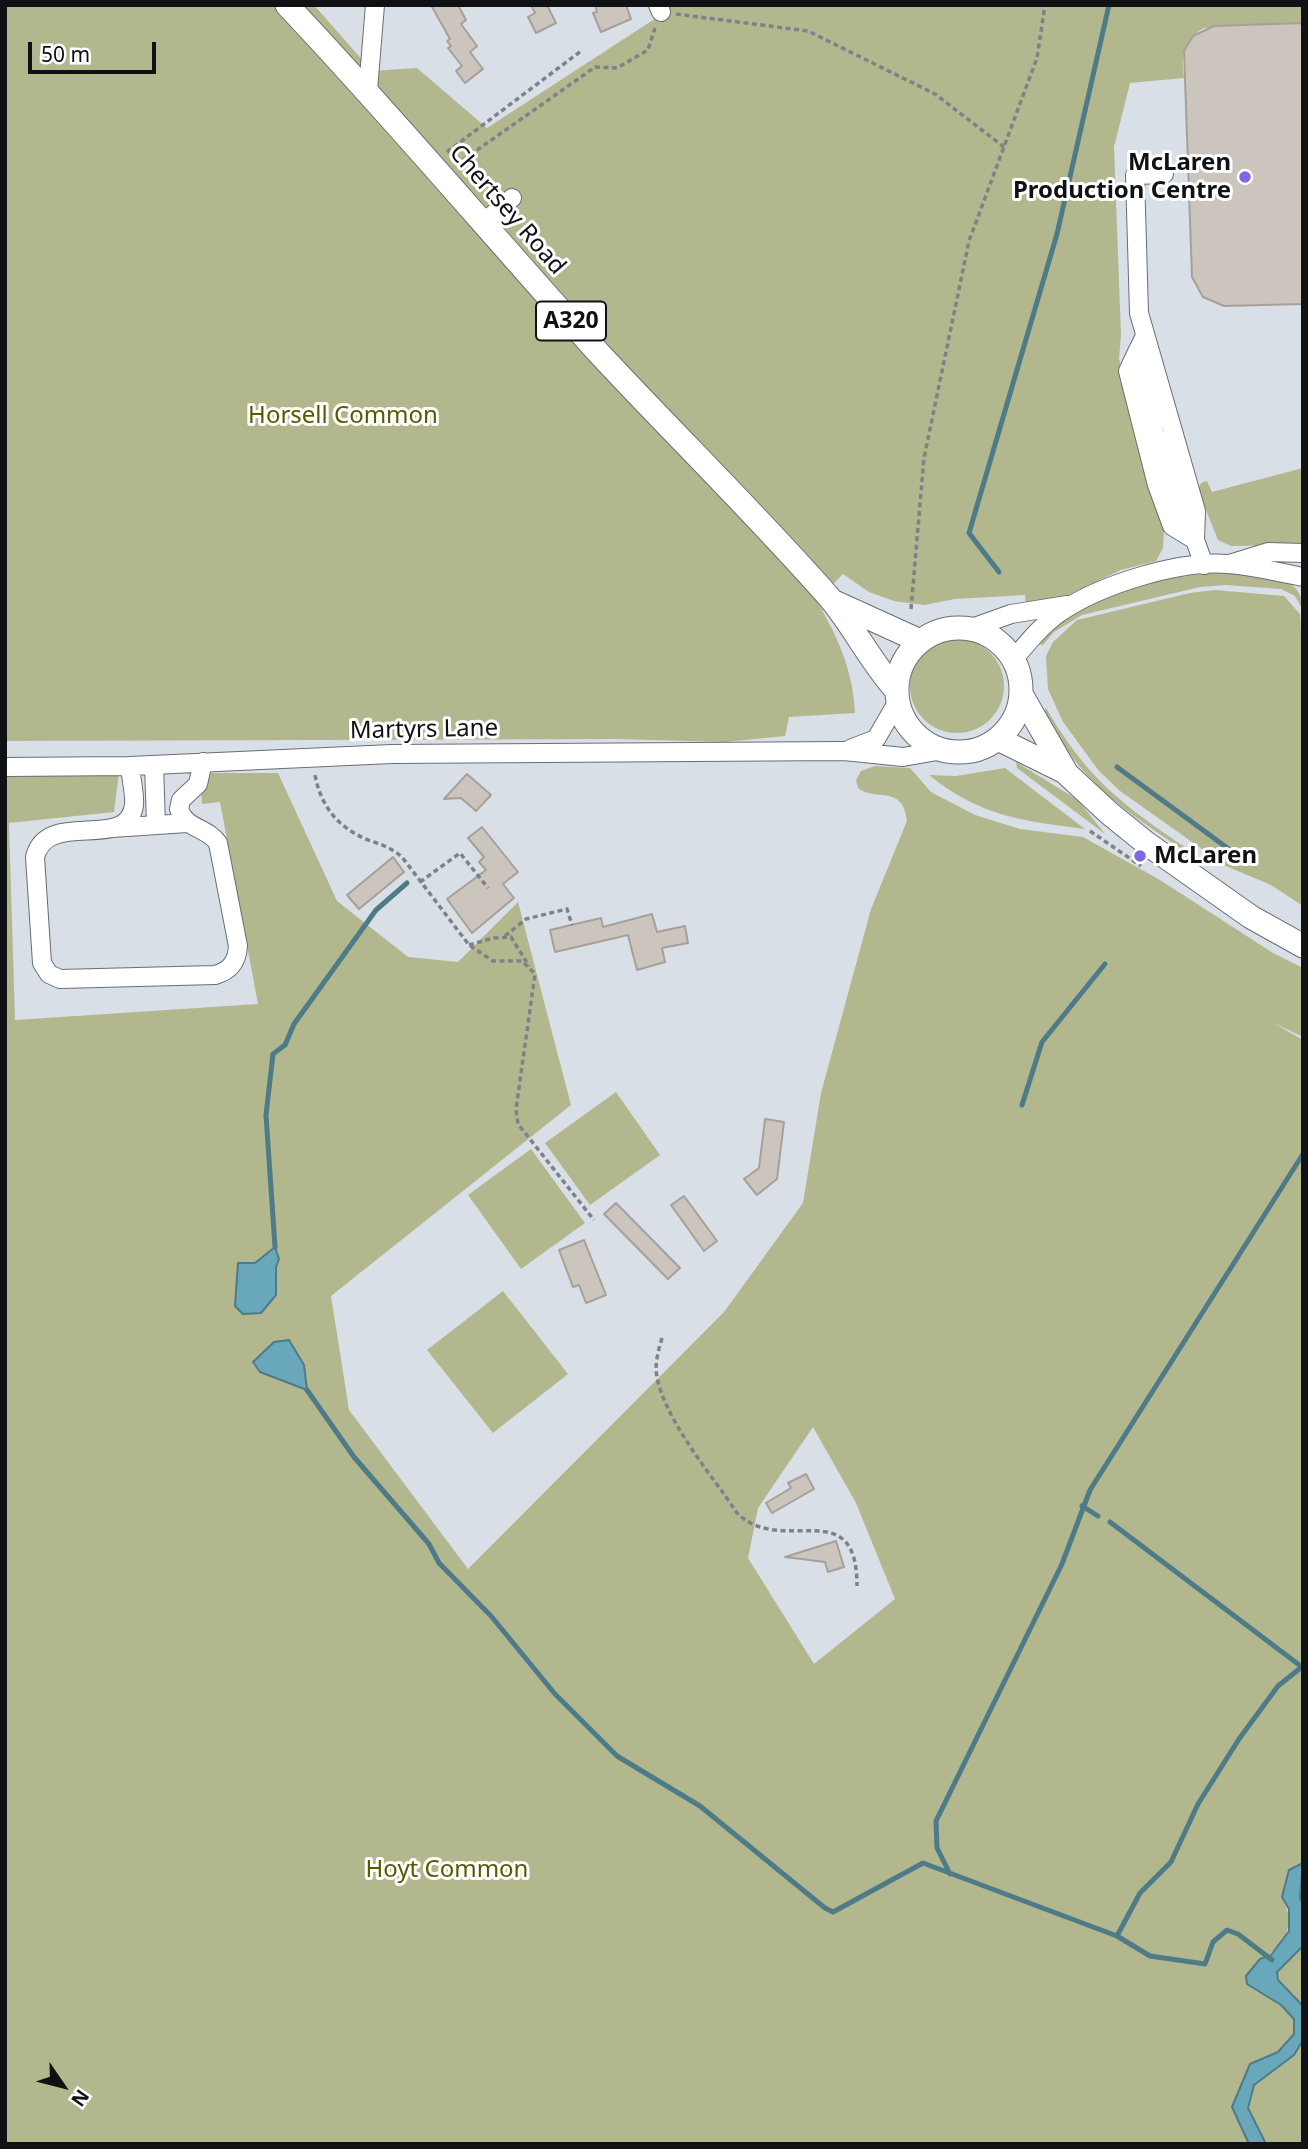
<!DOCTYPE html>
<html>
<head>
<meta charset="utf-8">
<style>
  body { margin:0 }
  #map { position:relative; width:1308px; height:2149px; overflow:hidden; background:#d9dfe7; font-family:"Noto Sans",sans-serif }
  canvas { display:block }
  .frame { position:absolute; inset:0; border:7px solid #0f1114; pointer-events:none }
  .north { position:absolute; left:28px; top:2051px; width:70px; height:70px; -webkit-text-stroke:5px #fff; paint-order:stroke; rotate:125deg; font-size:19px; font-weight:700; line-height:28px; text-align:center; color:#0f1114 }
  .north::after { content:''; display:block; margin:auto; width:24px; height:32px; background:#0f1114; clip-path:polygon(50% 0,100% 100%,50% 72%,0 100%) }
  .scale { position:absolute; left:28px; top:42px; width:128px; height:32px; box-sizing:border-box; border:4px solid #0f1114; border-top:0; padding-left:9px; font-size:21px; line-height:24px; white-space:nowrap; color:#0f1114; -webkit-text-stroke:5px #fff; paint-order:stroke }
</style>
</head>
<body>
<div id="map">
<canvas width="1308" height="2149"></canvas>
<div class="frame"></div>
<div class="north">N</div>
<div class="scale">50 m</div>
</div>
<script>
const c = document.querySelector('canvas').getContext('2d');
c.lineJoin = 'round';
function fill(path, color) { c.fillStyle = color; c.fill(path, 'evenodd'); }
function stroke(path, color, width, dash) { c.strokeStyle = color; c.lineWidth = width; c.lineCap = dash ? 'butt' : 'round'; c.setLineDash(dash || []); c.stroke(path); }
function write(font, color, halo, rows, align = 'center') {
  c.font = font + ' "Noto Sans",sans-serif'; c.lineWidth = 6; c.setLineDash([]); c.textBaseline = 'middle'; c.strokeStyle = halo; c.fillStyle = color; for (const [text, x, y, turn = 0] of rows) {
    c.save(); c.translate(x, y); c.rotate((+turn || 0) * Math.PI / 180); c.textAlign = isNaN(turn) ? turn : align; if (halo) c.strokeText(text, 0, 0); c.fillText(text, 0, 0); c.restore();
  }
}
const green = new Path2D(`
  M5 5H314L372 71 417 68 487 128 670 9 669 5H1303V23L1204 28C1183 40 1181 56 1184 78L1130 83 1114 147 1121 335 1119 359 1164 528 1163 548 1156 561 1121 570 1066 596 1026 606 1025 595 955 599 924 605 894 601 869 592 843 574 817 601C838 638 853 670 855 713L789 717 785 736 725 742 616 739 5 741Z
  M1303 468V545L1231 546 1218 540 1198 490 1201 483 1207 481 1212 492Z
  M1229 571C1258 575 1303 571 1303 610L1295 596 1281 589 1226 585 1200 587 1082 615 1054 632 1042 646 1040 643C1069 591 1174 576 1229 571Z
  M1215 590 1284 596 1300 614 1303 663V906L1271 885 1226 866 1120 791 1099 771 1063 722 1048 689 1046 656 1053 642 1077 620 1190 593Z
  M910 686a47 47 0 1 1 94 0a47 47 0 1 1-94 0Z
  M1046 708C1087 778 1121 804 1188 849L1186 852C1123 809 1079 782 1044 711Z
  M1016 762 1078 800 1105 834 1017 768Z
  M875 766 910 768 931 792 975 815 1020 829 1083 837 1160 880 1273 953 1303 968V1037L1272 1022 1303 1040V1863L1289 1870 1282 1897C1296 1922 1287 1948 1260 1959L1247 1984 1281 2005 1294 2019V2034L1278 2052 1250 2064 1232 2107 1249 2144H5V777L119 773 114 812 9 823 15 1020 258 1004 220 802 202 804 200 773H278L337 901 408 957 458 962 518 902 571 1105 331 1296 349 1410 468 1569 724 1312 803 1203 821 1093 871 909 907 821C903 784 876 802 858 788L856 780 861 771ZM813 1427 856 1503 895 1599 814 1664 748 1558 758 1508Z
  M1005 768 1085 829C1023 821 979 816 929 775L956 776Z
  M616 1092 660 1155 590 1205 545 1143Z
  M531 1149 585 1223 521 1269 468 1195Z
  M503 1291 568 1374 493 1433 427 1350Z
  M1303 1946V2006L1277 1980V1971Z
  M1303 2040V2144H1266L1248 2108 1253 2085 1294 2055Z`);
const water = new Path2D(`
  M275 1247 279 1259 276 1267V1295L261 1313 243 1314 235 1306 238 1263H255Z
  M289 1340 304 1365 307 1390 260 1372 253 1362 274 1342Z
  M1303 1863 1300 1898 1303 1905V1946L1277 1972 1278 1980 1303 2006V2040L1294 2055 1254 2085 1248 2108 1266 2144H1249L1232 2107 1250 2064 1278 2052 1294 2034V2019L1281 2005 1247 1984 1246 1976 1260 1959 1271 1955 1289 1931V1909L1282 1897 1289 1870Z`);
const stream = new Path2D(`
  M999 572 969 533 1057 234 1109 5
  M1117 767 1241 858
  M1022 1105 1042 1042 1105 964
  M275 1247 266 1115 273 1054 285 1045 294 1024 376 910 407 883
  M307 1390 354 1457 429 1544 439 1563 491 1616 555 1694 617 1756 700 1806 825 1908 833 1912 923 1863 1117 1936 1150 1956 1205 1964 1213 1942 1227 1930 1238 1934 1272 1960
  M1082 1506 1098 1516
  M1110 1522 1302 1667
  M950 1874 937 1848 936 1821 1062 1564 1090 1490 1303 1154
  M1117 1936 1140 1893 1171 1862 1198 1804 1239 1739 1278 1686 1303 1666`);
const building = new Path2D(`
  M431 5H458L466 20 461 24 477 46 470 52 483 69 465 83 456 71 462 66 448 48 451 46 447 41 450 39Z
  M531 5H547L556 23 536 33 528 17 535 13Z
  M595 5H626L631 19 601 32 593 13 597 12Z
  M1303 23V304L1224 306 1203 297 1192 277 1184 51 1193 36 1214 26Z
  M467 774 491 795 476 811 461 798 444 799Z
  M482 827 518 872 503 884 514 898 472 933 447 899 486 870 479 862 484 857 468 838Z
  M393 857 404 872 359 909 347 895Z
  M652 914 657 932 685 926 688 943 662 948 665 962 637 970 628 935 555 952 550 930 601 918 603 927Z
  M765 1119 784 1122 777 1179 757 1195 744 1179 759 1168Z
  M684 1196 717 1241 704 1251 671 1205Z
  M616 1203 680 1268 668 1279 604 1214Z
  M584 1240 606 1295 586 1303 579 1285 573 1287 559 1250Z
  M806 1474 814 1489 772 1513 766 1503 791 1488 788 1483Z
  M836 1541 844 1567 828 1572 825 1562 785 1557Z`);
const path = new Path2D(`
  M676 14 808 31 935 94 1004 147
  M447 152 581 51
  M456 165 595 67 617 68 648 50 655 28
  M911 609 924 458 969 241 1037 58 1045 5
  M315 775C321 806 337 827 368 840 380 844 392 848 402 857L469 945 493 961H522L535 974 516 1109 518 1124 594 1220
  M1090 831 1141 866
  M420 882 460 853 488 888
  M505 936 526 919 567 909 572 925
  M469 945 493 938 511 937 529 966
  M662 1338C659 1348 656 1359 656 1370 660 1415 712 1475 737 1513 782 1558 857 1491 857 1586`);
const minor = new Path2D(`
  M658 5 661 12
  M368 90 375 5
  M1164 174 1135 175 1139 313 1196 511 1195 540 1204 565
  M482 224 512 198
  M1144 338 1137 352 1154 431 1174 492 1195 540
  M1137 352 1128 371 1157 485 1172 526 1195 540
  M1229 564 1268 552 1303 553
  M972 628 1011 614 1067 605
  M1014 659C1028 642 1041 626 1059 613 1099 585 1179 560 1228 564 1253 566 1279 572 1303 577
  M850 749 876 739 898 701
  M154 765 156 825
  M130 766C131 779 135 793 134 805 128 853 47 808 35 857L42 963 49 974 60 979 215 975C230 971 237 962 238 946L218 843C207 827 185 829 179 809L181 800 198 784 203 762
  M5 767 130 766 392 754 844 751 903 757 943 750
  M112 828 187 823`);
const major = new Path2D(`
  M287 5C393 117 492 235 595 349 672 432 753 511 828 596 853 625 870 661 896 690
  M832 601 920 641
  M897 690a62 62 0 1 1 124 0a62 62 0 1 1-124 0Z
  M1021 694 1067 774 1109 813 1146 843 1251 917 1303 946
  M998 739 1065 772`);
const markers = [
  [1245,177,7,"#7d67e2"],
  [1140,856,7,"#7d67e2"]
];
const shields = [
  [571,321,70]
];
const shieldNames = [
  ["A320",571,321]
];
const poiNames = [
  ["McLaren",1231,163],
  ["Production Centre",1231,191],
  ["McLaren",1154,856,"left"]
];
const streetNames = [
  ["Chertsey Road",507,210,49],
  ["Martyrs Lane",424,730,-1]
];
const parkNames = [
  ["Horsell Common",343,416],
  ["Hoyt Common",447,1870]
];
fill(green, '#b3b78d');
fill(water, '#69a8ba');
stroke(water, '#4e7b88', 2);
stroke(stream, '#4e7b88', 5);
fill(building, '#cbc5bd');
stroke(building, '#a6a099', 2);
stroke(minor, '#696e75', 20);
stroke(major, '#696e75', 25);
stroke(path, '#7e8288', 3.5, [5, 3.5]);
stroke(minor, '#fff', 18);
stroke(major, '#fff', 23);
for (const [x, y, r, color] of markers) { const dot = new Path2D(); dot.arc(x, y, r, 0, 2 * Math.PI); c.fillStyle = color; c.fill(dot); stroke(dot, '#fff', 2.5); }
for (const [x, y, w] of shields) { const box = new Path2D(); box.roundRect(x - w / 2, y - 19.5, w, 39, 5); c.fillStyle = '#fff'; c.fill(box); stroke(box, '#0f1114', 2); }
write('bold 23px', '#0f1114', null, shieldNames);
write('bold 24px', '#0f1114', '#fff', poiNames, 'right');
write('24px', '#0f1114', '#fff', streetNames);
write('24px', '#575a00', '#fff', parkNames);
</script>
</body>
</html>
